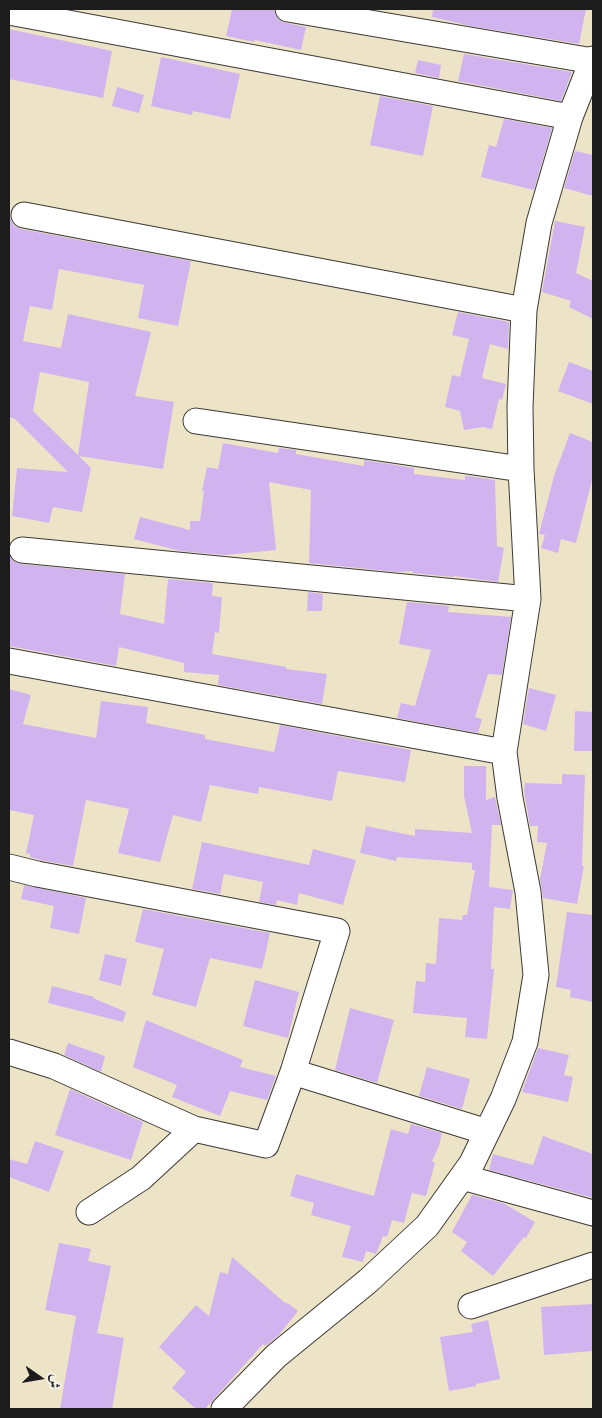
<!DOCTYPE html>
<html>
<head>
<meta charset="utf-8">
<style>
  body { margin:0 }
  #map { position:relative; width:602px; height:1418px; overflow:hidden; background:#ede4c7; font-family:"IM FELL Double Pica",Amiri,serif }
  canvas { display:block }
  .frame { position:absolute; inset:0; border:10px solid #1c1c1c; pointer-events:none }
  .north { position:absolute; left:15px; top:1353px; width:50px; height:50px; -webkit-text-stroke:4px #f7f3e8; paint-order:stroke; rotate:103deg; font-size:14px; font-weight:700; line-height:20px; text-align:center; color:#1c1c1c }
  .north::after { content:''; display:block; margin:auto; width:18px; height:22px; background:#1c1c1c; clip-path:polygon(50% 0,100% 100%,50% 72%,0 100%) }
</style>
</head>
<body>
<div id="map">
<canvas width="602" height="1418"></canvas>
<div class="frame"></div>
<div class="north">ش</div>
</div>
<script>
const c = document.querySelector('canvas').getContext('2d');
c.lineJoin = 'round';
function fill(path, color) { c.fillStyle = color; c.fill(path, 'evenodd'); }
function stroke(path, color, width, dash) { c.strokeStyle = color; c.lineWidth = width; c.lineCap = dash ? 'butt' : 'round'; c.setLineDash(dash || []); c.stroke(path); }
const building = new Path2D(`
  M232 9H274L275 14 279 20 286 23 306 27 301 50 255 40 254 42 226 36Z
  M433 9H586L579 44 471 26 432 17Z
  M9 29 112 51 103 98 9 79Z
  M464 54 572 72 561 101 458 81Z
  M161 57 240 74 230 119 193 111 192 115 151 106Z
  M418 60 441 65 439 78 415 73Z
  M117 87 144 95 139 113 112 106Z
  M380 96 433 106 423 156 370 145Z
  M504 119 552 128 534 190 481 177 489 145 496 147Z
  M575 151 593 155V196L564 188Z
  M9 215 14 226 21 229 191 261 178 326 138 318 144 285 59 269 52 310 30 306 23 341 61 348 68 314 151 332 135 396 174 402 163 469 79 456 91 468 82 512 53 507 49 523 12 516 17 468 68 472 15 419 9 417ZM40 372 89 382 78 455 33 411Z
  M555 221 585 227 576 273 593 281V319L569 307 571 301 542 292Z
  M458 312 509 322 508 349 490 344 482 378 506 384 502 400 499 399 492 429 483 427 464 430 460 411 445 407 452 375 460 377 469 339 452 335Z
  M569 362 593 371V404L558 391Z
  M570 433 593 442V476L576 543 561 539 558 553 541 548 545 535 539 534 554 476Z
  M223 443 278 453 279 448 296 450V454L364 466V460L414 468V474L465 480V476H468L495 480 497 546 504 548 498 582 454 576V577L412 573 413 571 397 572 309 563 311 490 269 482 276 550 225 555 180 551 134 539 140 517 190 530V521H200L204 491H202L207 467 218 469Z
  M9 555 13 561 21 564 125 574 120 614 164 624 168 579 213 583 212 596 222 597 219 633 215 632 212 654 286 667V669L327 674 322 704 218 685 219 675 184 672V663L119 647 116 666 9 646Z
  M308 592 323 594 322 611H307Z
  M407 602 449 606 448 612 511 617 502 675 488 674 475 717 482 719 478 733 397 718 401 703 415 706 431 650 399 644Z
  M529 688 556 695 546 731 523 724Z
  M9 689 31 695 23 724 96 738 101 701 148 707 146 723 205 735V739L274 752 280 725 411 750 405 782 338 771 332 801 259 787 258 794 210 785 201 822 173 815 160 862 118 853 129 809 86 800 73 866 40 860 30 857V854L26 853 34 815 9 810Z
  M575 711 593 712V751H574Z
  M464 766H486V800L495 797 501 825H492L489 887 513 890 510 909 494 907 491 969H494L487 1039 465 1037 467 1018 413 1013 416 981 425 982 426 963 436 964 439 918 462 920 463 915H467L475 870H472V863L397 857 396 861 360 853 366 826 415 836V829L472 833 464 796Z
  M562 774 585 775 582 866H584L577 904 543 898 540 879 547 843 537 842 538 826H530L524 791 525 783 562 784Z
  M202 842 309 865 313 849 356 860 343 905 299 893 297 905 277 900 276 905 259 902 263 882 224 874 220 894 192 889Z
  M24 885 86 898 79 934 50 928 54 906 21 899Z
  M143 909 270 933 262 969 210 958 196 1007 152 995 164 949 135 942Z
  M567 912 593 915V1002L570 997 571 990 556 987Z
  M105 954 127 959 121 986 99 980Z
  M255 980 299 992 288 1038 243 1026Z
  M52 986 94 997 93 998 126 1012 123 1022 48 1003Z
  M350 1008 394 1020 377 1083 335 1070Z
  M146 1020 243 1060 240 1067 276 1076 267 1100 230 1091 220 1116 172 1097 177 1085 133 1067Z
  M68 1043 105 1056 101 1072 64 1055Z
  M538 1048 569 1055 564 1075 573 1077 568 1102 522 1092Z
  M427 1067 470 1079 462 1109 419 1096Z
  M70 1089 143 1122 131 1160 55 1135Z
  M411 1124 442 1133 439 1146 432 1161 435 1163 426 1196 412 1193 404 1223 392 1220 387 1237 383 1236 376 1254 366 1251 363 1262 342 1257 351 1226 311 1215 314 1203 290 1196 296 1174 374 1196 391 1129 408 1134Z
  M543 1136 593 1154V1198L489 1170 493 1154 533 1165Z
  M35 1141 64 1151 49 1192 9 1177V1159L27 1164Z
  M472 1195 503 1203 535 1222 526 1238 524 1237 493 1276 461 1251 467 1242 452 1232Z
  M59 1243 91 1249 88 1261 111 1266 97 1333 124 1338 112 1409H60L76 1316 45 1310Z
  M232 1257 284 1302 289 1304 298 1311 278 1336 265 1346 263 1344 205 1409H196L172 1388 186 1372 159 1347 196 1305 209 1316 220 1272 228 1274Z
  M593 1304V1351L544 1355 541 1307Z
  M488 1320 500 1379 476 1384V1386L449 1391 440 1337 473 1332 471 1324Z`);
const minor = new Path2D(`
  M288 9 593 61
  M9 12 570 117
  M24 215 524 310
  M196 421 521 469
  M22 550 528 599
  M9 661 504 752
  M9 867 37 874 337 931 293 1072 266 1145 194 1129 54 1066 9 1052
  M293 1072 487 1132
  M462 1177 593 1213
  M89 1212 141 1178 194 1129
  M471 1306 593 1265
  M224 1409 276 1356 368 1281 427 1226 472 1163 503 1099 525 1042 536 975 528 892 510 798 504 752 528 599 521 469 520 407 524 310 539 223 570 117 593 59`);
fill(building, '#d1b4ef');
stroke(minor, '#3b3a36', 27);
stroke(minor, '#fff', 25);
</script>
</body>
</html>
